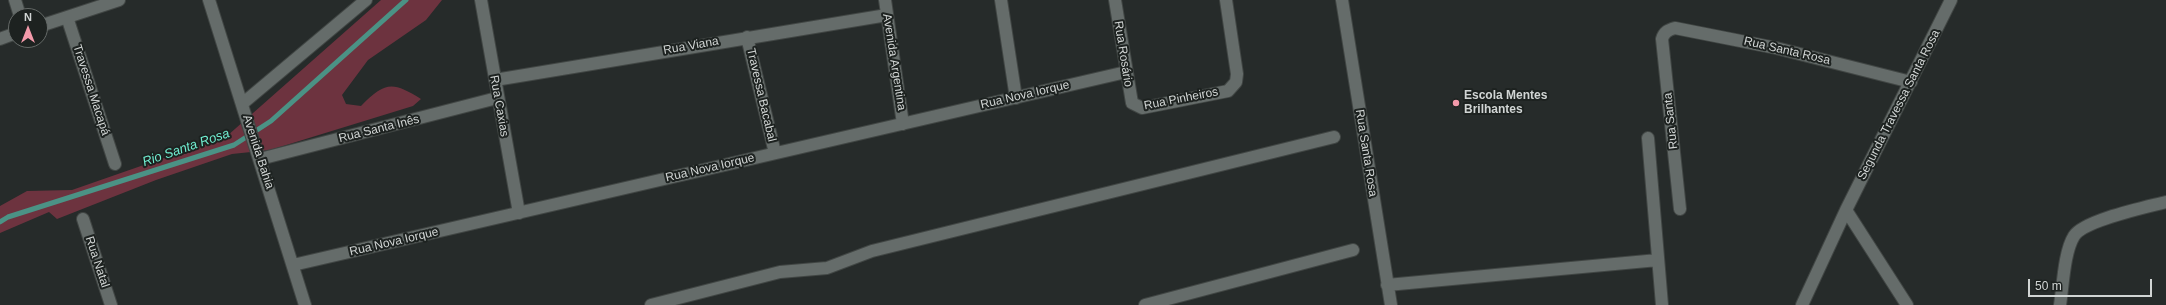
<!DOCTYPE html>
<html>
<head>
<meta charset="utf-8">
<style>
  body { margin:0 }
  #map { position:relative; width:2166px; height:305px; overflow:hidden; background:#262b2a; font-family:Helvetica,sans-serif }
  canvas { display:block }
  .north { position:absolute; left:8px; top:8px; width:40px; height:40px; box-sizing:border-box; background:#1d2220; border:1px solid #656a68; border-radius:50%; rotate:0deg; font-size:11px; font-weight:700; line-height:16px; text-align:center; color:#d1d5d4 }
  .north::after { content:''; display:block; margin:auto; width:14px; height:18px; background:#f39aaa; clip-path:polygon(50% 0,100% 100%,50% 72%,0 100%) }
  .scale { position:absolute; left:2028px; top:279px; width:124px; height:18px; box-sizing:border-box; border:2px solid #d1d5d4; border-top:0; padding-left:5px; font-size:12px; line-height:14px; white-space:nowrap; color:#d1d5d4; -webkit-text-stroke:3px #1d2220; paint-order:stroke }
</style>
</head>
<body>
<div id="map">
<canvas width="2166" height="305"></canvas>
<div class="north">N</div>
<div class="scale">50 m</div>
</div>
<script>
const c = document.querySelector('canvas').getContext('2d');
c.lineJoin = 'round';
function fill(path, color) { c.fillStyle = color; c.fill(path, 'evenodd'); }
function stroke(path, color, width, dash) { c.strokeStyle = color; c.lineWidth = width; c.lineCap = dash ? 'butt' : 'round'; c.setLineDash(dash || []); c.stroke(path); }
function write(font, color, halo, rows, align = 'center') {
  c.font = font + ' Helvetica,sans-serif'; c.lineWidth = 4; c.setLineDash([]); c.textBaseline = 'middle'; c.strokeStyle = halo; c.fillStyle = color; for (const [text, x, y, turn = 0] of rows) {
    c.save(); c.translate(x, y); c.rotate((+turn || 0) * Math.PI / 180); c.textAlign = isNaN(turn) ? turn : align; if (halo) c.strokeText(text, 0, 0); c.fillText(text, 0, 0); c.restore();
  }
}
const green = new Path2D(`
  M381 0H442L426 20 368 60 342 95 346 104 361 106C385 82 392 81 421 99L413 106 270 150 232 154 156 180 57 219 49 212 0 233V206L27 191 72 190 227 136Z`);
const stream = new Path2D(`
  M0 222 8 217 234 145 271 121 406 0`);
const minor = new Path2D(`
  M15 0 20 16
  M209 0 305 305
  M481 0 519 213
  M885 0 903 124
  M1001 0 1016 98
  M1115 0 1132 103 1142 108 1228 91 1236 82 1237 74 1226 0
  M1342 0 1391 305
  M67 17 115 164
  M40 26 119 0
  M747 37 775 153
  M0 39 16 33
  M495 80 887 15
  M242 104 366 0
  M1648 138 1662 305
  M260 159 497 98
  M1680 209 1662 39C1664 32 1668 30 1675 28L1776 48 1911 82
  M1846 210 1907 305
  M83 219 111 305
  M293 265 1126 72
  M1387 285 1658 260
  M651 305 780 272 827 268 872 251 1334 137
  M1145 305 1353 250
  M1802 305 1846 210 1951 0
  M2060 305C2063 286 2064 252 2074 236 2084 220 2147 207 2166 202`);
const markers = [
  [1456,103,4,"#f39aaa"]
];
const streetNames = [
  ["Rua Viana",691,46,-10],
  ["Rua Santa Rosa",1787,51,13],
  ["Rua Rosário",1123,54,81],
  ["Avenida Argentina",894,62,81],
  ["Travessa Macapá",91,90,72],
  ["Travessa Bacabal",761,95,77],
  ["Rua Nova Iorque",1025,95,-13],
  ["Rua Pinheiros",1181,99,-11],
  ["Segunda Travessa Santa Rosa",1899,105,-63],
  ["Rua Caxias",499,106,80],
  ["Rua Santa",1671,121,-96],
  ["Rua Santa Inês",379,129,-14],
  ["Avenida Bahia",258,152,72],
  ["Rua Santa Rosa",1366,153,81],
  ["Rua Nova Iorque",710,168,-13],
  ["Rua Nova Iorque",394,242,-13],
  ["Rua Natal",97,262,72]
];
const poiNames = [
  ["Escola Mentes",1464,96],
  ["Brilhantes",1464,110]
];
const waterNames = [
  ["Rio Santa Rosa",186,148,-19]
];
fill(green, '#6d333f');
stroke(stream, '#4b9285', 5);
stroke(minor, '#414644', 14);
stroke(minor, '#656c6a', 12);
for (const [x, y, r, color] of markers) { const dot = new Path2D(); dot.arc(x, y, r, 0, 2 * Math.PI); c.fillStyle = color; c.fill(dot); stroke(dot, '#1d2220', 1.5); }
write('12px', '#d1d5d4', '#1d2220', streetNames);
write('bold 12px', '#d1d5d4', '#1d2220', poiNames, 'left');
write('italic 13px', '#70edd0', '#1d2220', waterNames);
</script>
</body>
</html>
